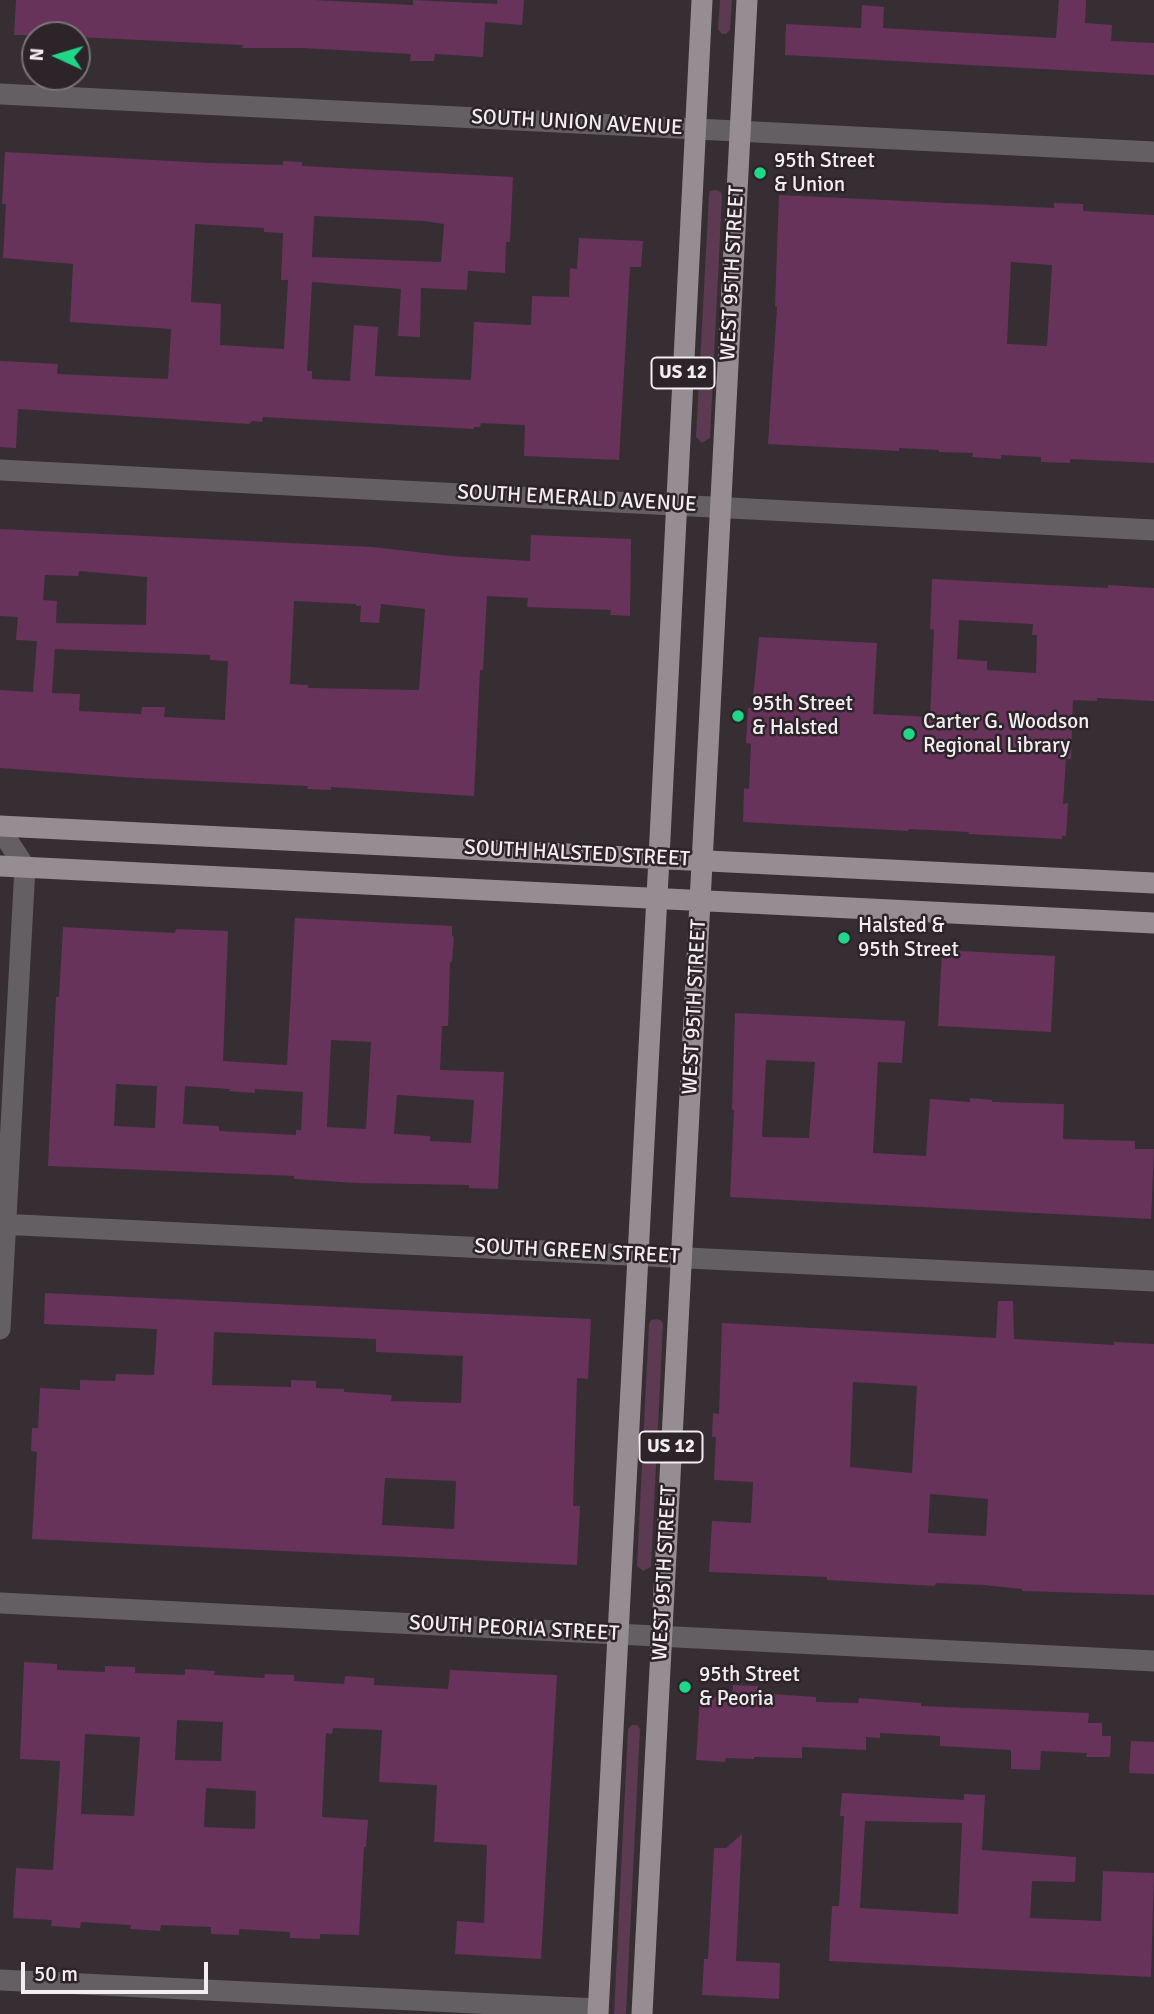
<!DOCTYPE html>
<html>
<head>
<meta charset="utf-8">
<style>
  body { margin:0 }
  #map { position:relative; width:1154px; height:2014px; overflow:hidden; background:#362e33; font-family:Signika,sans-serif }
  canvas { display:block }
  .north { position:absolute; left:21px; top:21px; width:70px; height:70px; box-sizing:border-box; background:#2c2429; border:2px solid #7b7479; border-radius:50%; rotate:274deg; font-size:19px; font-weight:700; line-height:28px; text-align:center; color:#f2edf1 }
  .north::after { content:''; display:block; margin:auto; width:24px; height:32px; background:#1ed888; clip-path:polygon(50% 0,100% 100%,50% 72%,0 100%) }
  .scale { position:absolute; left:21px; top:1962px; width:187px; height:32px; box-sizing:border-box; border:4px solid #f2edf1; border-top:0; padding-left:9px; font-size:21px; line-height:24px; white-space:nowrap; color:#f2edf1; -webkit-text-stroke:5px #2c2429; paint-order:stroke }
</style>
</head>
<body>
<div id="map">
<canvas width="1154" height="2014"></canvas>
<div class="north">N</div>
<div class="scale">50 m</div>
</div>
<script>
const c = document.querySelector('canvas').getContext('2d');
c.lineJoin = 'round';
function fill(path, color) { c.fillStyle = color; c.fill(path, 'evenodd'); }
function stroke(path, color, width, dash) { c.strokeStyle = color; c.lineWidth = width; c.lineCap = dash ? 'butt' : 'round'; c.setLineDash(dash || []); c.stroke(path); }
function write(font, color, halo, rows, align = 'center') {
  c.font = font + ' Signika,sans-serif'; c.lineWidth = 5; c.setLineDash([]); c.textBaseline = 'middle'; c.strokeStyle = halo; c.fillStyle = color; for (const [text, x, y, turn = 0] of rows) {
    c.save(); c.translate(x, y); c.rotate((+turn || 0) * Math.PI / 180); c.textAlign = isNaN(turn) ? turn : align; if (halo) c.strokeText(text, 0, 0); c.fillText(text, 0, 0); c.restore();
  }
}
const green = new Path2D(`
  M720 0H732L730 30 726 34H722L718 29Z
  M716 190 721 192 722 196 710 438 702 443 696 437 709 195 710 191Z
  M657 1319 662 1321 663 1325 651 1567 643 1571 637 1566 649 1324 651 1320Z
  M632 1725H637L640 1729 626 2014H614L628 1729Z`);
const building = new Path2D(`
  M16 0H314L413 5V0L497 4V0H524L522 25 485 22 483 57 435 54 434 61H410L411 54 302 48H242L243 45 77 37V35H14Z
  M1059 0H1086L1085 23 1112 25 1111 41 1154 43V75L785 55 786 24 861 28 862 5 884 7 883 28 1056 38Z
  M5 152 210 163 283 165V161L302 162V166L513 177 510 242H506L505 273 468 271 467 290 421 288 420 337 398 336 401 289 312 282 307 371H312V379L350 381 354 325 378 327 375 376 471 380 474 322 531 325 532 296 569 297 570 268 577 269 579 238 643 241 641 267H630L619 460 524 456 525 425 481 423 480 427H474V429L263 417 262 422 252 421 249 424 18 409 16 448 0 447V361L58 364 57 374 168 379 171 329 70 322 73 264 3 258 6 204H2ZM314 216 424 221 444 224 441 262 312 257ZM195 224 264 228V232L283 233 281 280H288L284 349 220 345 221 304 191 302Z
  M779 195 1054 208V203L1083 204V211L1154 215V463L1070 459V463L1041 462V457L1001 455V459L972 457 973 453 939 452V450L899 448V451L768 444 777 307 775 306ZM1011 262 1052 265 1047 346 1007 344Z
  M0 529 373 547 451 556 530 561 531 535 631 539 630 616 610 615 611 610 527 607 528 598 487 596 483 670H480L474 796 331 787V790L307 789 308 786 137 778 0 768V690L33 692 37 641 16 640 18 617 0 616ZM79 571 147 577 146 625 56 623 57 601 43 600 45 575 78 576ZM294 601 356 604V606H361L360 622 379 623 381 604 425 609 419 690 308 688V685L290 684ZM55 649 210 655V660L228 661 225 720 164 717 165 707H142L141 714 79 711 80 694 52 693Z
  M932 579 1108 588V585L1154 588V701L1097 698V701L1073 700 1071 759H1066L1063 804 1068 803 1066 836H1062V839L968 834 969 832 908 829 909 831 743 822 744 788 749 789 751 744 746 743 748 708H752L759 637 877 643 873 714 930 717 934 630 930 629ZM959 620 1033 624 1032 635H1037L1036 673 987 670V661L957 659Z
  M295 918 452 926V936L454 937 452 961 450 963 448 1026H442L440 1070 504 1072 498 1189 469 1188V1185L357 1183 294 1179V1176L48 1166 56 997H59L63 927 175 933 176 929 228 931 223 1061 287 1065ZM331 1040 371 1042 366 1129 327 1127ZM116 1084 157 1086 155 1128 114 1126ZM185 1086 230 1089 229 1091 255 1093V1089L303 1092 301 1130H296V1135L219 1131V1126L183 1124ZM397 1095 474 1100 471 1143 430 1141V1136L394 1134Z
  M942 950 1055 956 1051 1032 938 1026Z
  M735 1013 905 1021 902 1063 878 1062 873 1153 926 1156 930 1099 970 1102V1098L992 1100V1102L1064 1104 1063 1139 1135 1141V1149H1154L1151 1219 730 1197 734 1110H732ZM766 1060 815 1062 809 1138 762 1137Z
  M45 1293 591 1319 588 1379 577 1378 573 1506H580L577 1565 32 1539 37 1452 31 1451 32 1428H38L40 1388 80 1390V1380L115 1381 116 1374 154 1375 157 1329 44 1324ZM214 1332 376 1339V1352L463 1356 461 1403 391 1401 392 1395 344 1392V1389L316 1388V1381L291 1380V1387L212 1385ZM385 1478 456 1481 454 1529 382 1525Z
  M998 1301H1013L1014 1339 1114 1345V1342L1154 1344V1595L1022 1591V1589L984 1585 936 1583 935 1586 827 1580V1577L709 1572 712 1521 751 1523 753 1482 714 1480 716 1437H712L713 1413 719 1414 722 1323 996 1338ZM853 1382 917 1386 912 1473 850 1467ZM930 1494 988 1499 986 1536 928 1533Z
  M24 1662 57 1664V1670L105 1672V1666L135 1667V1673L185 1675V1669L215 1671 214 1675 264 1678 265 1674 294 1675V1681L344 1684 345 1676 374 1678V1685L448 1689 450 1670 557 1675 541 1959 455 1954 457 1921 484 1923 487 1845 434 1842 437 1785 379 1782 382 1730 333 1728 332 1734 326 1733 322 1817 368 1820 366 1847H364L359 1935 320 1934V1939L290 1938V1932L239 1929V1935L211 1934V1927L161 1925 160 1931 130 1929 131 1925 81 1922 80 1928 51 1926 52 1920 13 1918 16 1868 53 1870 60 1761 20 1759ZM177 1720 223 1722 221 1761 175 1760ZM85 1734 140 1737 134 1816 81 1814ZM206 1788 256 1791 255 1829 204 1827Z
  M733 1685 758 1686 757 1693 816 1697V1702L858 1703 859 1698 921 1703V1706L1089 1713 1088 1723H1102V1736H1111L1110 1757H1086L1087 1753 1041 1751 1040 1770 1011 1769V1750L940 1746V1736L880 1733V1738L866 1737V1750L802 1747V1758L754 1757V1759L726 1758 725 1762 696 1760 700 1696 732 1698Z
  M1131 1741 1154 1742V1774L1129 1773Z
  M842 1793 964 1800V1794L985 1795 982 1850 1076 1857 1075 1882 1032 1881 1030 1918 1101 1921 1103 1871 1154 1873 1151 1977 829 1961 832 1906H839L844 1816H840ZM865 1821 962 1823 958 1914 860 1908Z
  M742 1834 736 1961 780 1963 779 1999 702 1995 704 1959H708L714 1848H726Z`);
const minor = new Path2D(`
  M0 94 1154 152
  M0 470 1154 530
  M0 829 25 867 0 1329
  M0 1224 1154 1281
  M0 1603 1154 1661
  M0 1980 598 2009`);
const major = new Path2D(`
  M0 826 1154 883
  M0 866 1154 923
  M598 2014 659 858 702 0
  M642 2014 747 0`);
const markers = [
  [760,173,7,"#1ed888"],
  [738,716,7,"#1ed888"],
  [909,734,7,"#1ed888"],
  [844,938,7,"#1ed888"],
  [685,1687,7,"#1ed888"]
];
const shields = [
  [683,373,63],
  [671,1447,63]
];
const shieldNames = [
  ["US 12",683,373],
  ["US 12",671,1447]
];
const streetNames = [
  ["SOUTH UNION AVENUE",577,123,3],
  ["WEST 95TH STREET",733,273,-87],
  ["SOUTH EMERALD AVENUE",577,499,3],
  ["SOUTH HALSTED STREET",577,854,3],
  ["WEST 95TH STREET",695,1007,-87],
  ["SOUTH GREEN STREET",577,1252,3],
  ["WEST 95TH STREET",665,1573,-87],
  ["SOUTH PEORIA STREET",514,1629,3]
];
const poiNames = [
  ["95th Street",774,161],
  ["& Union",774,185],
  ["95th Street",752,704],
  ["& Halsted",752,728],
  ["Carter G. Woodson",923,722],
  ["Regional Library",923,746],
  ["Halsted &",858,926],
  ["95th Street",858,950],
  ["95th Street",699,1675],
  ["& Peoria",699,1699]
];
fill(green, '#5b3a52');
fill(building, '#67335b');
stroke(minor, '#635f62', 21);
stroke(major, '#958d92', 21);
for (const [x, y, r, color] of markers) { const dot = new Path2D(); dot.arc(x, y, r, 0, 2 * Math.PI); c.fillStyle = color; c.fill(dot); stroke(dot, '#2c2429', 2.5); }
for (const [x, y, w] of shields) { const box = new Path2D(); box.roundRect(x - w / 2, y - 15.5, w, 31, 5); c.fillStyle = '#2c2429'; c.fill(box); stroke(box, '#f2edf1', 2); }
write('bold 19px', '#f2edf1', null, shieldNames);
write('21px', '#f2edf1', '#2c2429', streetNames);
write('21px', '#f2edf1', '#2c2429', poiNames, 'left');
</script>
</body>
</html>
